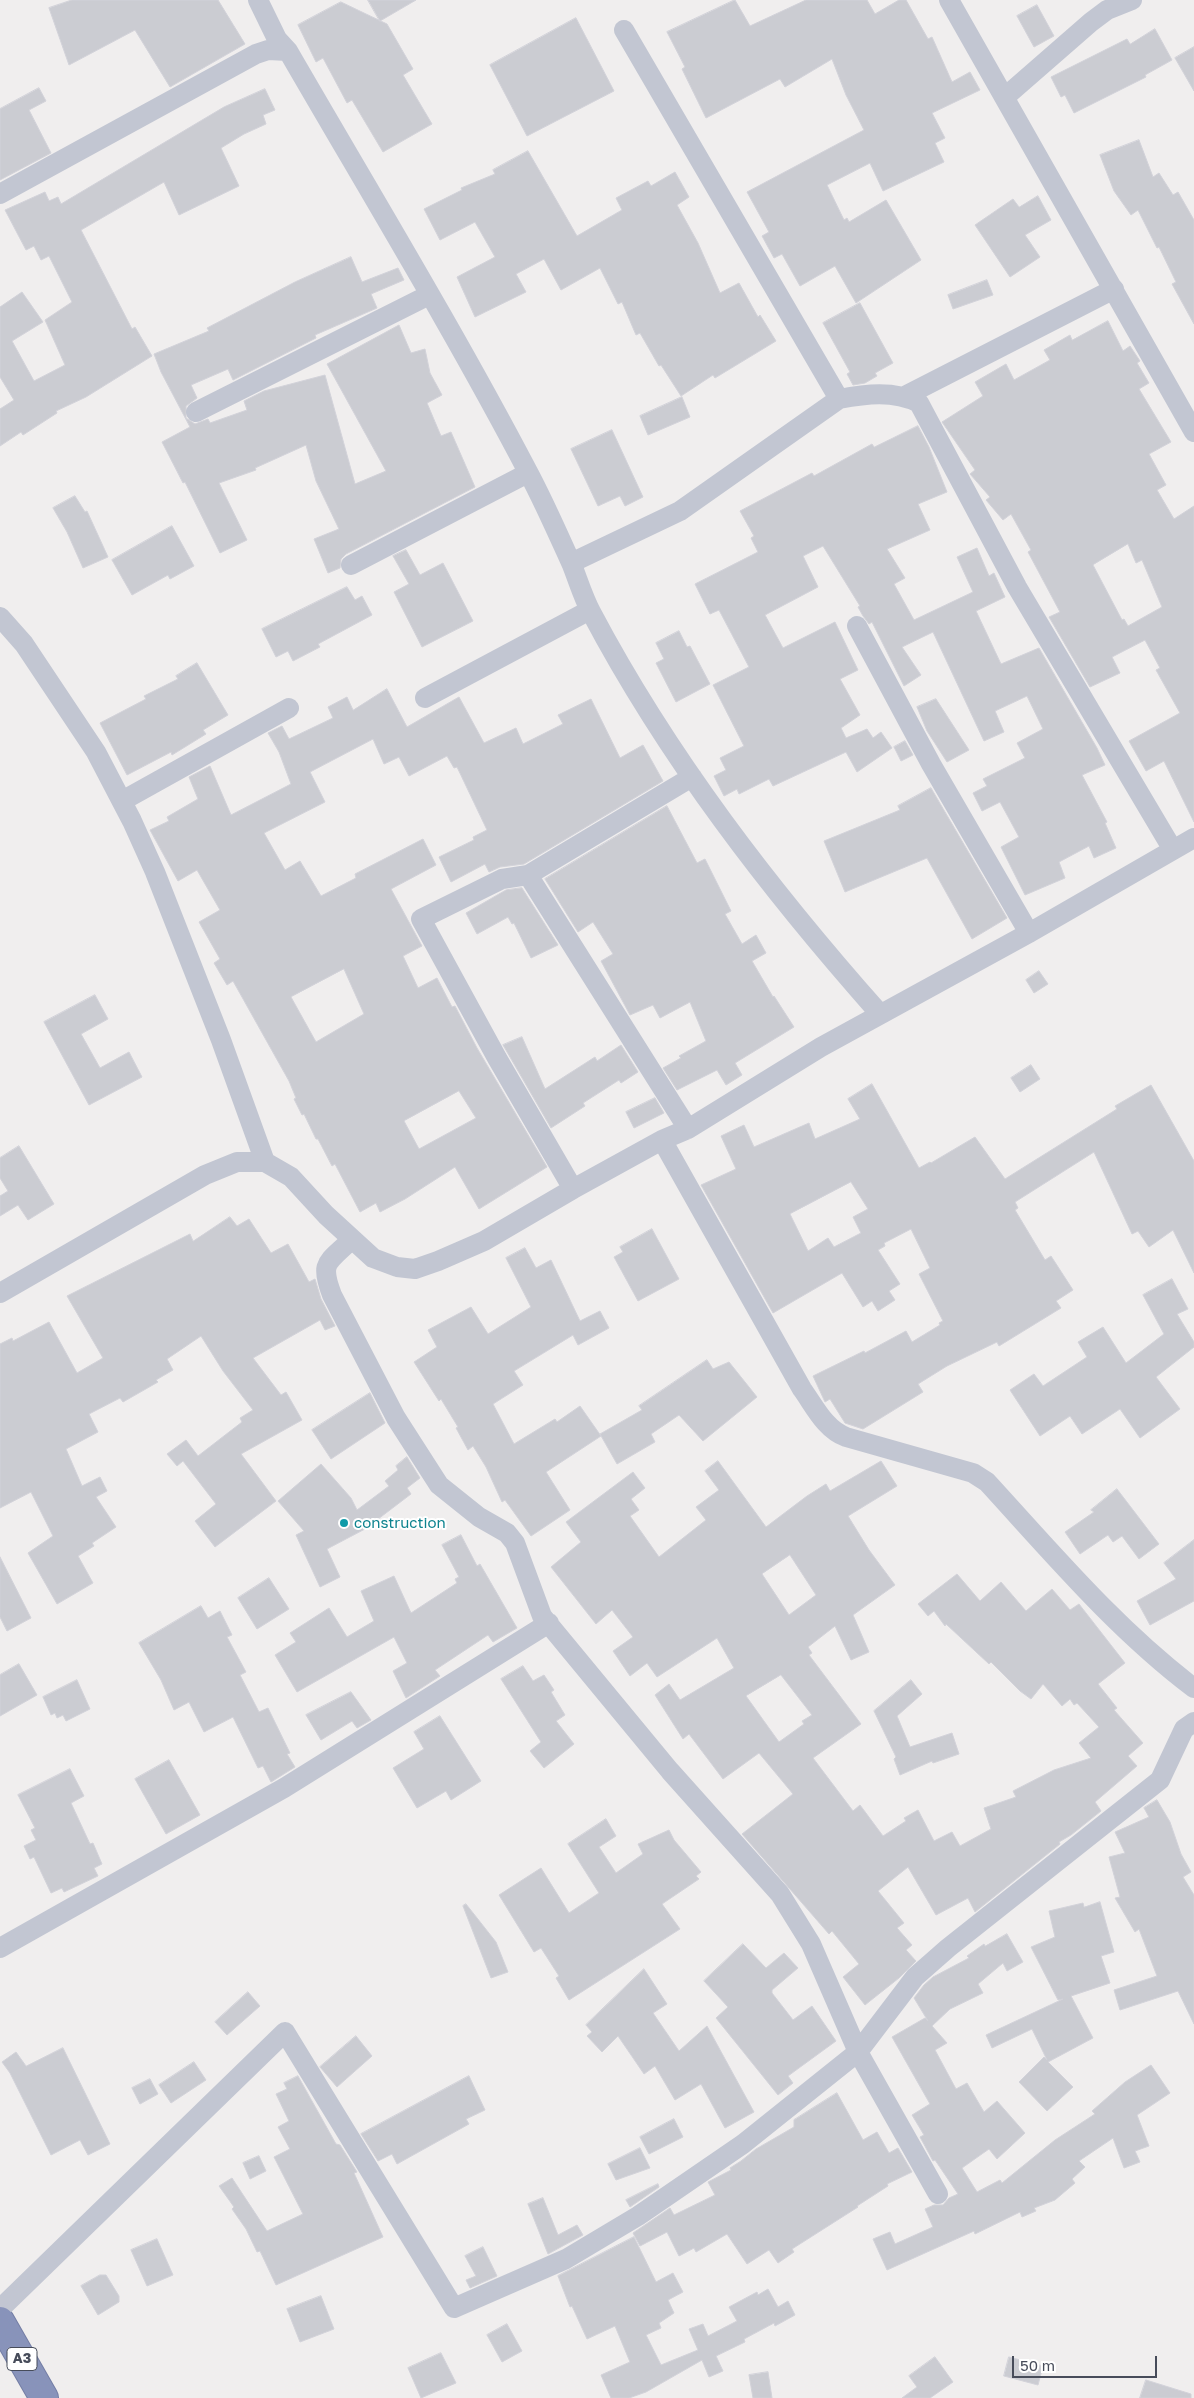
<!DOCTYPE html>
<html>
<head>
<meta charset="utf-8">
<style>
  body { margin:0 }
  #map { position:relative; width:1194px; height:2398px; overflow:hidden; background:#f0eeee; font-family:"Golos Text",sans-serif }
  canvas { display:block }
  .scale { position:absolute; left:1012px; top:2356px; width:145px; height:22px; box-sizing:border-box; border:2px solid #474c5a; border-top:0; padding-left:6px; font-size:15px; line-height:18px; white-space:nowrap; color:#474c5a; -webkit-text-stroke:4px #fff; paint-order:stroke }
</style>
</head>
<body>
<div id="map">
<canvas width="1194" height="2398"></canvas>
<div class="scale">50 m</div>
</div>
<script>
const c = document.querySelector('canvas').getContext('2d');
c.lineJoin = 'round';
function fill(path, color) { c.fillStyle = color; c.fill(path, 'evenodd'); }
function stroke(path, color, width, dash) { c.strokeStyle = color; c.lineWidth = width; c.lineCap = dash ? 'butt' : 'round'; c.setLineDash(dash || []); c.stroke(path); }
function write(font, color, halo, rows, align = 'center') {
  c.font = font + ' "Golos Text",sans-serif'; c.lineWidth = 4; c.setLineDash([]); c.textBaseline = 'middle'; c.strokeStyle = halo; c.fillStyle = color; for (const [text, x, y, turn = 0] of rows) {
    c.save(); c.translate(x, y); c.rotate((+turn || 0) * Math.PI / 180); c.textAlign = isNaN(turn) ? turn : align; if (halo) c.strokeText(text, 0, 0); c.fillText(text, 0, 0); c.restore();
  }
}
const building = new Path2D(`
  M72 0H218L245 44 170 87 135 30 69 65 49 8Z
  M368 0H416L380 21Z
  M735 0 750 26 806 0H867L875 14 899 0H906L928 39 932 37 952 82 970 72 980 90 932 113 945 138 935 143 944 162 883 191 870 163 827 185 844 220 847 218 849 222 886 200 921 260 856 303 835 266 800 286 782 254 774 258 762 236 769 232 747 192 864 130 846 95 832 59 785 87 780 79 706 118 682 69 685 67 667 32Z
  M341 2 387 24 413 69 403 75 432 124 383 152 352 100 347 103 323 58 316 62 298 25Z
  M1037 5 1054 36 1034 47 1017 16Z
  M576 18 614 91 527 136 490 65Z
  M1155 29 1172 60 1145 75 1146 77 1074 113 1065 95 1061 97 1051 77 1127 39 1130 44Z
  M1194 47V91L1175 58Z
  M39 88 46 101 29 110 51 153 0 180V109Z
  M265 89 275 110 263 115 266 124 244 134 221 148 239 186 179 215 164 182 81 230 132 329 135 327 152 356 86 397 56 411 57 413 23 435 21 432 0 446V409L14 400 0 377V307L22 292 43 322 12 341 34 381 65 365 45 320 72 302 49 256 41 260 34 246 26 250 5 210 45 192 49 201 58 197 61 204 224 107Z
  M1139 140 1153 177 1159 173 1173 195 1178 192 1194 220V324L1172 284 1176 282 1159 247 1157 248 1138 210 1131 215 1114 191 1100 155Z
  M528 151 577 236 622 210 616 198 648 181 651 186 675 172 689 197 677 205 698 243 720 293 739 283 758 317 760 315 776 341 715 378 713 375 681 396 661 365 659 366 640 333 636 335 622 302 618 304 600 268 561 290 544 259 516 274 526 292 475 317 457 277 495 257 475 222 440 240 424 209 462 190 461 188 495 174 493 170Z
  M1038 196 1051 220 1025 235 1040 257 1010 277 975 225 1013 199 1019 207Z
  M351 257 362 282 398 268 404 280 371 294 377 308 315 335 316 338 233 380 228 369 191 385 197 398 186 406V418L195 424 208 419 210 423 247 410 244 401 264 391 325 375 355 484 386 471 327 364 399 325 411 353 425 349 430 373 442 395 427 403 441 436 451 432 475 487 346 554 341 559 340 568 328 573 314 539 339 529 316 481 306 445 255 468 256 470 219 483 247 540 220 553 185 482 183 483 162 442 190 427 161 372 154 354 209 331 207 328 295 282Z
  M987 280 993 295 953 309 948 295Z
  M860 303 893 363 875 373 877 376 865 383 853 385 847 374 850 372 823 323Z
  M1108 321 1123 351 1130 346 1140 361 1137 363 1149 383 1139 389 1171 442 1149 454 1166 485 1157 490 1174 519 1194 506V822L1164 761 1146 771 1129 741 1180 713 1156 670 1160 668 1145 640 1112 657 1120 673 1090 687 1049 617 1060 612 1028 552 1031 550 1011 514 1003 520 986 500 990 497 970 474 975 470 942 422 983 396 975 382 1006 364 1014 380 1050 360 1044 350 1070 335 1072 340ZM1128 544 1136 563 1142 560 1162 607 1128 626 1124 619 1122 620 1093 565Z
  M682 397 690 417 648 435 640 416Z
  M918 426 929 447 947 492 918 504 930 530 887 549 905 578 894 584 914 620 973 592 957 557 977 548 989 576 994 573 1005 597 976 611 1001 664 1039 648 1097 748 1105 765 1082 775 1107 822 1105 823 1116 848 1094 858 1089 846 1059 862 1065 878 1025 895 1001 847 1019 837 1000 802 982 811 973 793 987 786 983 779 1025 758 1017 743 1043 729 1027 696 995 711 1004 732 984 741 933 632 902 647 921 675 904 686 872 622 869 624 863 616 858 607 860 606 823 546 803 556 818 587 765 615 783 648 835 622 858 670 840 679 860 715 841 728 846 738 867 729 873 738 881 732 892 748 857 772 846 752 773 786 769 779 739 794 737 789 724 796 714 776 726 770 720 758 744 746 713 685 749 667 719 610 710 614 695 584 758 552 751 538 754 536 740 511 812 473 814 476 872 444 874 447Z
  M612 430 643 497 625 506 620 496 598 506 571 449Z
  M75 496 85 512 87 511 108 557 83 568 67 532 53 508Z
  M172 526 194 566 170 579 168 575 132 595 112 560Z
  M406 550 420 575 443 563 473 621 422 647 394 592 409 584 393 556Z
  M347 587 355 600 362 596 372 615 318 644 320 647 293 661 288 651 276 657 262 629Z
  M679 631 687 647 690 646 710 684 676 702 656 663 664 659 656 643Z
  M197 663 228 715 203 730 206 734 172 755 171 752 127 775 100 723 146 699 144 696 178 679 176 676Z
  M387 689 407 727 459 697 484 743 516 728 523 744 563 724 558 715 591 699 620 758 643 745 663 781 524 864 500 867 489 872 485 864 451 882 439 857 474 840 473 837 487 830 457 767 454 768 447 756 409 776 399 757 384 764 373 739 310 772 325 802 264 833 285 870 300 861 321 896 356 878 355 874 423 839 436 865 391 889 422 946 403 956 418 988 437 978 452 1007 455 1006 477 1048 547 1167 479 1209 455 1167 405 1199 380 1212 376 1203 360 1212 335 1164 332 1166 318 1139H316L304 1114 302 1115 294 1099 296 1098 289 1081 233 981 227 985 214 963 220 959 199 922 220 910 197 870 178 881 150 830 169 821 167 817 198 799 189 777 210 766 231 815 291 784 279 752 268 733 282 726 289 739 333 718 328 707 347 697 353 710ZM344 969 364 1014 316 1042 291 997ZM459 1091 476 1118 419 1149 404 1121Z
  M936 699 969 750 947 762 927 731 917 707Z
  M905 741 913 755 901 761 894 747Z
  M931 788 1007 918 972 939 927 858 845 892 824 841 900 810 898 806Z
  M667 806 697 863 705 859 731 911 725 914 742 944 756 935 766 953 752 961 773 997 774 996 794 1027 735 1063 742 1075 726 1085 717 1070 677 1090 663 1068 681 1058 679 1056 706 1041 690 1002 660 1018 653 1005 630 1015 601 961 613 954 593 922 578 932 545 879Z
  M522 888 558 945 531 958 514 923 512 924 508 917 477 934 466 913 506 890Z
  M1039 971 1048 984 1034 993 1026 980Z
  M95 995 108 1019 81 1034 100 1068 129 1052 142 1077 89 1105 44 1022Z
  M522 1037 545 1089 595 1057 597 1061 621 1045 638 1072 621 1083 619 1080 583 1103 585 1106 551 1128 503 1045Z
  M1031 1065 1040 1079 1020 1092 1011 1078Z
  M872 1084 919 1168 930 1162 931 1163 975 1137 1005 1179 1117 1109 1115 1106 1151 1085 1194 1161V1273L1173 1230 1149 1247 1138 1231 1132 1234 1094 1152 1015 1202 1018 1208 1015 1210 1045 1260 1051 1256 1073 1290 1056 1301 1061 1308 999 1346 997 1342 947 1366 918 1384 923 1392 863 1429 845 1423 830 1399 825 1402 813 1376 864 1351 865 1353 906 1331 912 1342 940 1325 939 1323 943 1321 919 1274 930 1268 911 1229 884 1243 885 1246 878 1250 900 1284 889 1291 895 1300 878 1311 872 1301 863 1307 842 1273 773 1313 701 1185 736 1169 721 1136 744 1125 754 1147 809 1123 815 1139 860 1119 848 1099ZM851 1182 868 1209 853 1217 861 1233 834 1247 828 1238 808 1251 790 1214Z
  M655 1098 664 1113 634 1128 626 1112Z
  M19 1146 54 1204 28 1220 18 1205 0 1216V1196L8 1191 0 1178V1158Z
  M230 1217 237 1226 249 1219 271 1253 288 1244 309 1282 315 1279 321 1299 335 1326 325 1330 320 1320 253 1358 281 1395 286 1392 302 1420 241 1454 276 1501 215 1547 195 1521 216 1504 183 1461 177 1466 167 1454 186 1440 198 1456 242 1422 240 1418 253 1410 223 1371 201 1336 167 1359 173 1370 156 1380 158 1382 123 1402 120 1398 89 1414 98 1432 66 1449 82 1486 100 1477 107 1491 96 1497 116 1527 92 1543 94 1546 78 1556 93 1583 57 1604 28 1553 53 1536 31 1492 0 1508V1344L12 1338 13 1341 49 1322 77 1373 103 1358 67 1296 190 1234 193 1241Z
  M652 1229 679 1279 638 1301 614 1257 623 1252 620 1247Z
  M525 1248 536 1268 551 1260 580 1321 600 1311 609 1328 578 1345 573 1335 514 1371 523 1385 493 1404 514 1444 555 1419 557 1422 580 1406 601 1436 546 1472 570 1510 531 1536 505 1500 502 1502 486 1467 473 1446 468 1450 456 1428 458 1427 441 1399 439 1401 414 1362 437 1347 428 1330 471 1307 488 1334 531 1307 506 1258Z
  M1172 1279 1188 1309 1177 1314 1194 1342V1347L1156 1377 1180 1409 1140 1438 1120 1409 1082 1434 1070 1416 1040 1436 1010 1390 1034 1374 1043 1386 1087 1357 1078 1342 1103 1327 1126 1363 1164 1334 1143 1295Z
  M707 1360 713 1369 729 1362 757 1397 703 1441 679 1415 651 1434 655 1442 617 1464 600 1434 642 1410 639 1406Z
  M370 1393 385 1423 331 1459 312 1430Z
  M407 1457 420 1478 407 1488 411 1494 365 1529 327 1549 340 1577 320 1587 296 1535 304 1531 278 1501 321 1464 351 1498 357 1510 389 1486 385 1481 398 1470 396 1466Z
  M718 1461 766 1527 807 1496 826 1484 830 1491 881 1461 897 1486 848 1516 869 1550 895 1585 853 1615 869 1652 851 1660 835 1626 808 1647 812 1653 809 1655 861 1724 813 1758 853 1811 860 1805 883 1836 906 1821 904 1818 918 1810 934 1841 952 1832 960 1846 991 1829 984 1808 1016 1797 1013 1791 1054 1770 1091 1758 1079 1743 1099 1727 1077 1703 1074 1705 1070 1699 1062 1706 1043 1684 1031 1699 1020 1691 991 1662 989 1664 946 1624 945 1626 934 1611 928 1616 918 1604 957 1574 980 1601 1001 1582 1026 1611 1052 1589 1070 1610 1079 1604 1125 1663 1098 1684 1117 1708 1114 1710 1143 1743 1128 1756 1137 1766 1095 1802 1101 1811 1071 1835 1059 1842 1060 1844 975 1912 968 1898 936 1915 908 1867 878 1891 904 1923 897 1928 912 1945 906 1950 916 1961 899 1978 865 2005 843 1977 859 1964 832 1931 829 1934 742 1834 793 1794 759 1753 723 1779 689 1734 683 1739 655 1695 669 1684 680 1700 734 1668 717 1638 657 1677 647 1663 630 1676 613 1651 633 1637 612 1610 596 1624 551 1567 581 1542 566 1522 633 1472 645 1488 631 1499 639 1510 630 1516 659 1557 706 1520 696 1507 719 1490 705 1471ZM790 1555 816 1595 789 1615 762 1574ZM781 1675 812 1715 802 1721 804 1724 779 1742 746 1696Z
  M1117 1489 1159 1544 1139 1559 1122 1536 1113 1542 1108 1535 1080 1554 1065 1532 1094 1512 1091 1510Z
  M461 1535 477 1566 480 1564 517 1628 493 1642 488 1635 435 1670 440 1676 406 1698 393 1671 407 1663 394 1637 297 1692 275 1655 296 1642 290 1633 329 1608 347 1637 374 1621 361 1591 394 1576 411 1613 457 1583 455 1579 459 1577 442 1545Z
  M1194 1540V1601L1150 1625 1137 1601 1176 1579 1164 1563Z
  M0 1557 31 1618 7 1631 0 1617Z
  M269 1578 289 1609 257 1629 238 1598Z
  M201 1606 208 1618 220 1611 232 1635 227 1637 246 1672 240 1675 259 1712 268 1708 290 1753 287 1754 295 1767 271 1782 263 1766 258 1768 233 1717 204 1732 189 1702 174 1710 161 1680 139 1643Z
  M19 1664 37 1695 0 1716V1675Z
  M523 1666 533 1681 544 1675 554 1690 551 1692 565 1715 556 1721 574 1744 544 1768 530 1751 541 1742 501 1679Z
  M77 1680 90 1709 66 1721 63 1715 57 1718 55 1713 51 1715 43 1697Z
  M911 1680 922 1694 897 1716 910 1747 952 1733 959 1754 933 1763 932 1761 900 1775 894 1759 896 1757 874 1711Z
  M351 1692 371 1720 357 1728 352 1721 321 1740 306 1715Z
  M440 1716 481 1781 451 1800 446 1791 417 1808 393 1768 424 1749 414 1732Z
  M169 1760 200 1815 166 1834 135 1779Z
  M70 1769 84 1796 71 1803 90 1844 93 1843 102 1864 94 1868 98 1876 64 1892 62 1888 51 1893 34 1857 30 1859 24 1846 36 1840 31 1830 35 1828 18 1795Z
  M1157 1800 1170 1822 1181 1854 1191 1872 1183 1877 1194 1895V2024L1178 1991 1120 2010 1114 1990 1157 1976 1139 1929 1135 1932 1115 1898 1120 1897 1109 1857 1125 1853 1115 1832 1149 1817 1144 1808Z
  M606 1819 616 1836 599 1847 616 1873 643 1854 638 1844 669 1830 674 1840 701 1872 696 1876 699 1879 662 1904 680 1929 569 2000 556 1978 559 1976 541 1948 534 1952 499 1895 541 1868 569 1913 599 1893 568 1844Z
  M1100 1902 1114 1952 1101 1956 1110 1983 1071 1996 1093 2038 1048 2062 1073 2087 1047 2111 1019 2082 1044 2057 1047 2060 1032 2029 992 2048 986 2035 1063 1999 1058 2000 1031 1947 1055 1937 1049 1911 1083 1903 1084 1907Z
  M466 1904 496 1942 508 1972 491 1978 463 1906Z
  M1007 1934 1023 1962 1007 1971 1003 1963 978 1984 983 1993 950 2009 932 2026 947 2043 935 2050 956 2089 967 2083 984 2112 997 2101 1025 2133 997 2159 989 2149 962 2168 977 2192 1000 2180 1002 2183 1055 2140 1095 2114 1092 2111 1125 2082 1151 2065 1170 2093 1137 2115 1149 2146 1135 2151 1140 2162 1124 2168 1113 2138 1079 2161 1085 2167 1072 2179 1075 2183 1055 2200 1034 2208 1036 2211 1022 2217 1020 2212 975 2234 974 2231 887 2270 873 2239 890 2232 895 2244 933 2227 925 2209 934 2205H943L949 2198 958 2194 935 2160 933 2161 920 2137 924 2135 912 2115 930 2104 892 2037 925 2018 928 2021 914 1998 924 1985 933 1977 969 1958 967 1956 984 1944 985 1946Z
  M743 1944 766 1968 784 1953 798 1968 772 1990V1993L793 2020 812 2006 836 2041 788 2076 793 2083 778 2095 716 2018 728 2007 704 1981Z
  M644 1969 667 2004 653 2013 679 2051 707 2026 754 2112 725 2128 701 2084 675 2100 655 2066 644 2074 618 2036 602 2052 587 2036 592 2032 586 2025Z
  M248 1992 260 2006 227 2035 215 2022Z
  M356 2036 372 2056 337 2087 320 2067Z
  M63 2048 110 2144 88 2155 80 2140 51 2155 10 2073 2 2062 16 2052 26 2066Z
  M194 2062 206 2080 171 2103 159 2085Z
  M298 2076 336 2144 340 2145 357 2172 354 2173 383 2237 276 2285 260 2251 257 2252 246 2229 232 2209 234 2207 219 2186 232 2178 267 2231 303 2214 274 2157 290 2149 278 2127 289 2121 276 2094 287 2089 284 2083Z
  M469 2076 485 2110 466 2119 469 2124 397 2164 392 2154 378 2161 361 2134Z
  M150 2079 158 2094 140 2104 132 2088Z
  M837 2093 863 2140 877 2132 889 2153 898 2148 912 2172 887 2184 888 2186 857 2206 858 2207 792 2249 794 2252 778 2263 769 2250 747 2264 727 2234 696 2252 694 2248 679 2256 667 2232 640 2246 633 2233 670 2208 674 2215 715 2195 708 2182 731 2170 730 2168 741 2161 756 2149 794 2127V2120Z
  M674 2119 683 2137 649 2154 640 2137Z
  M640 2148 650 2168 616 2180 608 2164Z
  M259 2156 266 2171 250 2179 243 2163Z
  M658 2184 659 2187 630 2207 626 2200Z
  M543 2198 558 2235 577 2225 583 2235 548 2254 528 2204Z
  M634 2237 656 2282 673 2273 683 2292 668 2300 674 2313 659 2323 661 2328 646 2335 661 2365 698 2350 689 2329 703 2324 708 2336 737 2321 729 2307 757 2292 758 2295 768 2289 778 2307 788 2301 795 2315 775 2326 774 2323 744 2339 745 2342 716 2356 723 2371 709 2377 702 2360 646 2392 629 2398H611L601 2375 630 2362 615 2326 587 2339 572 2306 570 2307 558 2276Z
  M157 2239 173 2275 147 2286 131 2250Z
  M483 2247 497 2276 470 2288 466 2280 476 2276 465 2256Z
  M100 2275H106L119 2296V2302L98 2315 81 2286Z
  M321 2296 334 2329 300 2342 287 2309Z
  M507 2324 522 2351 502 2362 487 2335Z
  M441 2353 456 2383 421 2398 408 2368Z
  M935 2357 953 2382 930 2398H902L917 2387 909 2376Z
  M1009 2357 1043 2366 1038 2385 1004 2376Z
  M768 2372 772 2398H753L749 2375Z
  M1146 2380 1191 2394V2398H1140Z`);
const minor = new Path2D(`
  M258 0 277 39 288 51C369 191 453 329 528 472 544 502 558 534 572 565 578 580 583 597 591 612 668 758 771 891 880 1014
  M949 0 1194 432
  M624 30 839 399
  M1005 97 1091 22 1107 10 1132 0
  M0 194 256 54 268 50 288 51
  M905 396 1114 289
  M196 412 429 295
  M571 563 680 511 839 399C865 394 894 390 919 403L1017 587 1173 850
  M351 565 528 473
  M0 617 24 644 96 752 132 821 155 872 221 1040 265 1162
  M857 626 931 764 1029 933
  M425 698 590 610
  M122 801 289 708
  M528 875 688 1129
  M662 1140 802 1389C815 1407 825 1429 846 1437L973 1473 987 1482C1053 1554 1116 1629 1194 1688
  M573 1189 497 1058 421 919 502 879 528 875 692 777
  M352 1239C328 1263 319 1261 332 1295L396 1418 439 1485 479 1517 507 1533 515 1543 542 1616 670 1771 780 1894 811 1944 858 2052 938 2194
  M0 1293 205 1175 237 1162H265L291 1177 326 1215 373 1258 397 1267 415 1269 438 1261 484 1241 573 1189 662 1140 688 1129 821 1047 1029 933 1194 838
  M0 1948 284 1788 549 1623
  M0 2309 285 2032 454 2308 566 2259 638 2216 743 2144 858 2052 915 1977 948 1948 1160 1780 1184 1729 1194 1722`);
const highway = new Path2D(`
  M0 2321 44 2398`);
const markers = [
  [344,1523,5,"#0f9aa8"]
];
const shields = [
  [22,2359,30]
];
const shieldNames = [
  ["A3",22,2359]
];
const cultureNames = [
  ["construction",354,1523]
];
fill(building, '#cbccd2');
stroke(building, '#d2d2d9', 1);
stroke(highway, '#747ea5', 30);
stroke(minor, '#c2c6d2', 20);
stroke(highway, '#8893ba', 28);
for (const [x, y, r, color] of markers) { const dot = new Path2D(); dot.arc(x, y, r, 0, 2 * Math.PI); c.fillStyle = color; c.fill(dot); stroke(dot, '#fff', 2); }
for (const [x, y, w] of shields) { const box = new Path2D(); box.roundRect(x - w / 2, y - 11.5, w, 23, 4); c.fillStyle = '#fff'; c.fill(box); stroke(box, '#474c5a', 1); }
write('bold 14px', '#474c5a', null, shieldNames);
write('15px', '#0d838f', '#fff', cultureNames, 'left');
</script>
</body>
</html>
